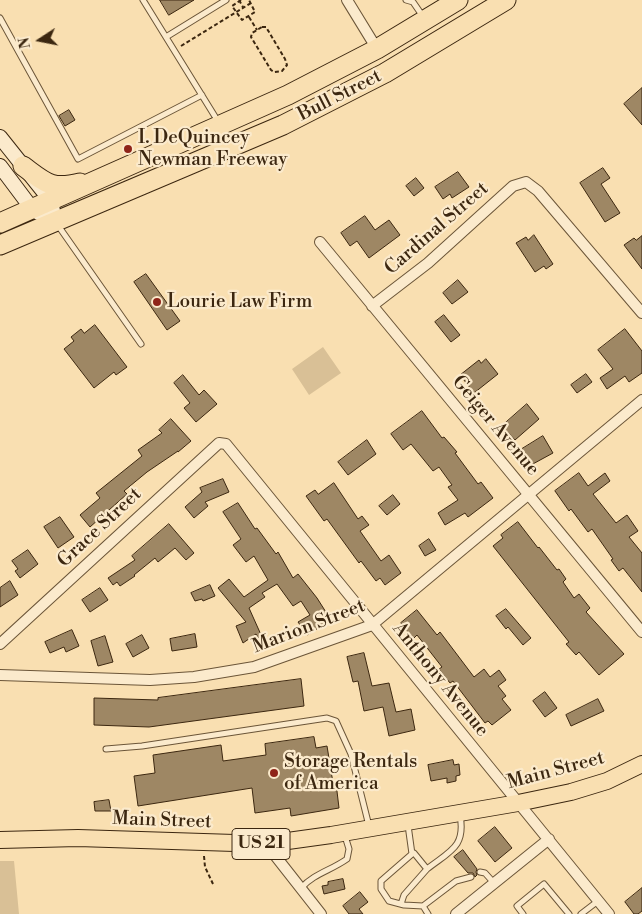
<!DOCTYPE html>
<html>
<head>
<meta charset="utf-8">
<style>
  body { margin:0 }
  #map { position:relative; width:642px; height:914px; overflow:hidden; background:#f9dfb1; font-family:"Libre Bodoni",serif }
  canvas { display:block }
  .north { position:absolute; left:15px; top:15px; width:50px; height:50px; -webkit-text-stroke:4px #fbeacc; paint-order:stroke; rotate:259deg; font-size:14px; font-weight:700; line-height:20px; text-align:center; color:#3c2710 }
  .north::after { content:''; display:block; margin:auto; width:18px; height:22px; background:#3c2710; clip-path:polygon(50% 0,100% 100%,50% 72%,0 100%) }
</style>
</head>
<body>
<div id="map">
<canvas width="642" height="914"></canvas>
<div class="north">N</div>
</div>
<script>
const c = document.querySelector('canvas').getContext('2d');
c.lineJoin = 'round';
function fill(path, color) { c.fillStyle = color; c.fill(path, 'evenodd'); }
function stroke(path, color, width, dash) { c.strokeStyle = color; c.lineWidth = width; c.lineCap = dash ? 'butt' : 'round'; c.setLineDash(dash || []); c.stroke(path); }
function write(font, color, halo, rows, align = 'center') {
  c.font = font + ' "Libre Bodoni",serif'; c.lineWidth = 4.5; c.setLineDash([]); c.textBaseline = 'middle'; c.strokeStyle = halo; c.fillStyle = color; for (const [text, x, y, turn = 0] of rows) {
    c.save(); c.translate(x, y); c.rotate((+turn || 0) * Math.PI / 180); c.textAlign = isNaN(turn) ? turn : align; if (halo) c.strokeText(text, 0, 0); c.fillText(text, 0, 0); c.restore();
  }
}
const green = new Path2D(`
  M323 347 341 373 309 395 292 369Z
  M0 861H14L19 914H0Z`);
const building = new Path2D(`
  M160 0H194L169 15Z
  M642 88V125L624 104Z
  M69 110 75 120 65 126 59 116Z
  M603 168 610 178 601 184 620 213 605 222 580 183Z
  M458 172 469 187 452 198 450 194 443 199 435 187Z
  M416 178 424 188 414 196 406 186Z
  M365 216 375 230 389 220 400 235 369 258 357 241 350 246 341 233Z
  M534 235 553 264 546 269 544 266 535 272 516 243 526 237 528 240Z
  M642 236V269L624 245 634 238 636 240Z
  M146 274 180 321 167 330 134 282Z
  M458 280 468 292 452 304 443 293Z
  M444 315 460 335 451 342 435 322Z
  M95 325 127 367 116 375 114 372 94 388 64 349 74 341 71 337 81 329 84 333Z
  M625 329 642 351V373L629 382 625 376 607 389 600 378 613 369 598 350Z
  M486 359 498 374 474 393 460 375 479 360 481 363Z
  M586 374 592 382 577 393 571 385Z
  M183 375 199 395 204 390 217 404 196 422 184 408 190 403 174 383Z
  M527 404 539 419 515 440 502 426Z
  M422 411 442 438 444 437 457 452 455 453 478 484 481 482 493 498 468 517 465 513 445 525 438 513 458 500 448 487 452 485 439 467 433 471 411 444 403 450 391 434Z
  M171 419 191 441 178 452V451L147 472 124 491 127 494 90 527 80 515 100 498 96 493 142 456 138 450 162 433 159 430Z
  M543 436 553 453 531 465 522 449Z
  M367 440 376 454 348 475 338 462Z
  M579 473 588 486 605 473 610 481 593 494 616 523 627 515 638 531 629 537 642 553V592L623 568 619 571 611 560 613 559 592 529 588 532 571 509 569 511 555 491Z
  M223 479 229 492 205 502 208 506 194 518 185 507 202 492 200 488Z
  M334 483 358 519 362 516 369 525 360 531 381 561 389 555 401 573 385 585 380 578 376 581 361 561 359 563 327 519 324 521 306 496 315 490 318 494Z
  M393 495 400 504 387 515 379 506Z
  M238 503 255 529 257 528 276 554 278 552 293 578 298 574 317 598 331 620 307 635 298 622 310 615 301 601 293 606 277 584 262 593 265 597 249 608 262 637 259 639 256 634 243 643 236 626 246 622 218 588 229 579 244 597 268 580 254 556 246 562 233 545 241 539 223 512Z
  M60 517 74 537 58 548 44 527Z
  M518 522 538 548 539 547 557 570 559 569 566 579 563 582 574 598 579 594 590 608 586 612 624 654 599 675 579 652 576 655 566 644 569 642 493 546 503 538 501 535Z
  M169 524 194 553 186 560 175 548 158 562 155 558 134 575 135 576 120 586 117 582 113 585 108 578 135 560 132 556Z
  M429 539 436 550 425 556 419 546Z
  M28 550 38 564 20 578 15 571 18 569 12 561Z
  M10 581 18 595 0 607V588Z
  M210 585 215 596 203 601 202 599 195 601 191 593Z
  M100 588 108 600 90 612 82 600Z
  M506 609 531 638 523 645 508 627 506 629 496 616Z
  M417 610 437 635 440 632 474 677 484 669 490 677 499 670 506 680 498 686 506 696 502 699 511 710 492 725 488 721 485 723 453 681 450 683 439 669 442 667 417 635 413 639 401 623Z
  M72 630 79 646 66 652 64 647 50 653 45 642Z
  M195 634 197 647 172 651 170 639Z
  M142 635 149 648 133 657 126 644Z
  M105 636 113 662 98 666 91 641Z
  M364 653 372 686 389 683 396 712 411 709 415 730 389 736 383 707 364 711 358 681 353 682 347 657Z
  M301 679 304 706 149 727 94 725V698L158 700V698Z
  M545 692 557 708 545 717 533 701Z
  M598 699 604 711 571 726 566 715Z
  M314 737 316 748 327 746 333 783H336L339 808 291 816 290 808 255 813 252 788 138 806 134 776 155 773 153 755 221 745 223 761 266 755 265 744Z
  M453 760 454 765 459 764 460 775 456 776V781L447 783V778L431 781 428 765Z
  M109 800 111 811H95L94 802Z
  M495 827 512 848 495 862 478 841Z
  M463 850 477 869 476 872 477 875 475 877 473 873H468L454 857Z
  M343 879 345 889 324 894 322 886 328 885V882Z
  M642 888V911L638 914H634L625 902Z
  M360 892 368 902 359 909 363 914H349L343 906Z`);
const path = new Path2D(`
  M239 0 243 7
  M241 0 232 6 242 20 255 12 249 0
  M249 17 257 30
  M262 27H266L285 59 287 65 282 71 274 72 271 70 251 37 252 33Z
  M181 46 251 3
  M204 856 205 867 213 884`);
const lane = new Path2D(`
  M143 0 219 123
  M406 0 413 2 424 18
  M0 18 78 159 202 95
  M166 37 226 0
  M57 224 141 344
  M106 749 142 746 327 718 336 721 351 754 369 826
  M408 825 412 854
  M427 869C450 851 466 847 460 815
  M480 872 485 873 494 883
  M301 888C315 873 330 871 347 859L349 849 345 836
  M401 904 404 895 427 869 414 853 412 854 381 881V889L389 901 404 905 423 906 456 881 471 877
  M423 906 428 914
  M523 914 517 906 544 884 569 914
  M581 914 598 901`);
const street = new Path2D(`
  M347 0 377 49
  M320 242 642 632
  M372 306 428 263 513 186 526 182 538 191 642 313
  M0 644 219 443 226 444 609 914
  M0 675 150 680 194 677 254 667 372 625 642 400
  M266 844 321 914
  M456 914 549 839`);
const secondary = new Path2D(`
  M0 137 51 201 55 221
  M0 166 33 210 55 221`);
const primary = new Path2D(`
  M0 840 78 838 266 844 331 835 518 803 571 792 607 781 642 764`);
const highway = new Path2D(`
  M23 166C46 183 51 190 80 183
  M0 223 288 95 377 49 458 0
  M0 245 283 125 385 73 506 0`);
const markers = [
  [128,149,5,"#8f2418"],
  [157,302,5,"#8f2418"],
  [274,773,5,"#8f2418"]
];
const shields = [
  [261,844,58]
];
const shieldNames = [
  ["US 21",261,844]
];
const streetNames = [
  ["Bull Street",340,96,-27],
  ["Cardinal Street",437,229,-41],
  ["Geiger Avenue",495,426,50],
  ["Grace Street",100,528,-43],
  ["Marion Street",309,627,-21],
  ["Anthony Avenue",440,680,51],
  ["Main Street",556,771,-15],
  ["Main Street",162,821,2]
];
const poiNames = [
  ["I. DeQuincey",138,138],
  ["Newman Freeway",138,160],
  ["Lourie Law Firm",167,302],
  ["Storage Rentals",284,762],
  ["of America",284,784]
];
fill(green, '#d9c096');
fill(building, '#9e8764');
stroke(building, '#3c2710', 1);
stroke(lane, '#6b5538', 7);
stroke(street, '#6b5538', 12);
stroke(secondary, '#3c2710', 16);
stroke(primary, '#3c2710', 18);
stroke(highway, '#3c2710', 21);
stroke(path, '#3c2710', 2, [4, 2.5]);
stroke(lane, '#fbeacc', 5);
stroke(street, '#fbeacc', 10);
stroke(secondary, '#fbeacc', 14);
stroke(primary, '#f9dfb1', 16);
stroke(highway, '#f9dfb1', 19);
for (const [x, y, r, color] of markers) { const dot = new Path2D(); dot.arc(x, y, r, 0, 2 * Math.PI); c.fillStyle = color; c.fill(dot); stroke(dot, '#fbeacc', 2); }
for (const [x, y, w] of shields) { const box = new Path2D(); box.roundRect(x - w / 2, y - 15.5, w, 31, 4); c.fillStyle = '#fbeacc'; c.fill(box); stroke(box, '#3c2710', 1); }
write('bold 18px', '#3c2710', null, shieldNames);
write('19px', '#3c2710', '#fbeacc', streetNames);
write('19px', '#3c2710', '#fbeacc', poiNames, 'left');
</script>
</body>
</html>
